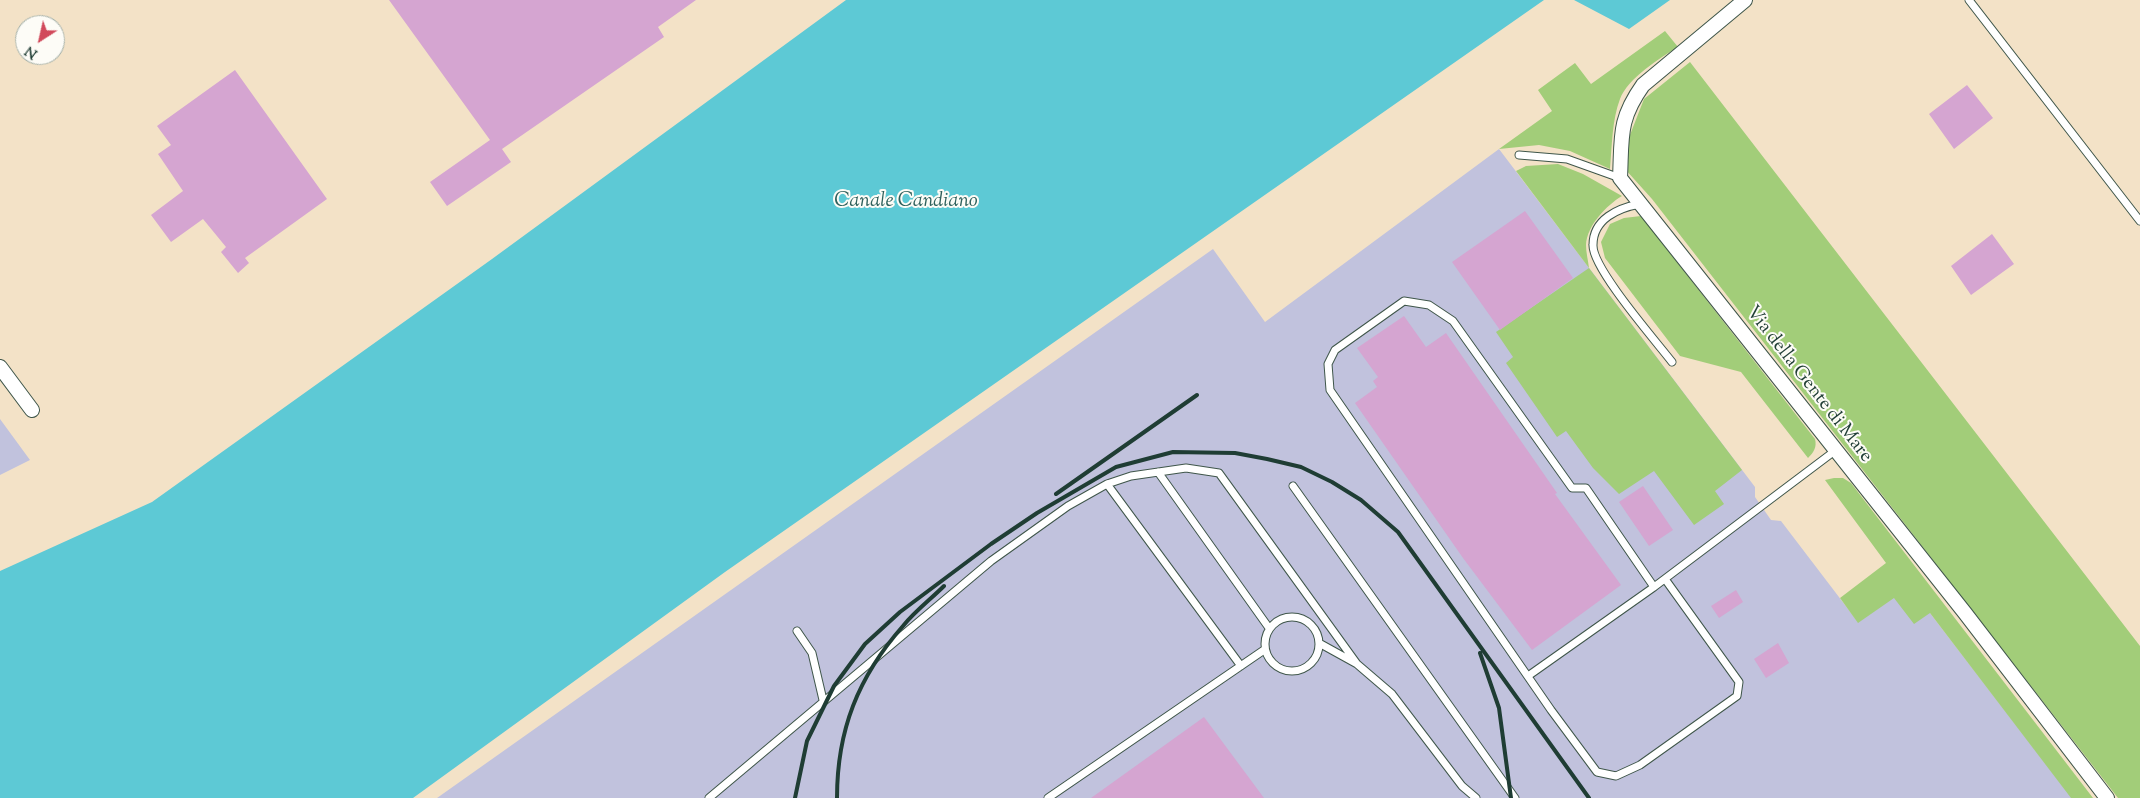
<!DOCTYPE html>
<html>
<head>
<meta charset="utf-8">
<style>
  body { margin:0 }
  #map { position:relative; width:2140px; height:798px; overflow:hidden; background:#f3e2c7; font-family:"Sorts Mill Goudy",serif }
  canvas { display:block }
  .north { position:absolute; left:15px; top:15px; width:50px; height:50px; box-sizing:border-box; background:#fdfcf7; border:1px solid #a4b0a9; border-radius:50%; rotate:215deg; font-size:14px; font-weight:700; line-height:20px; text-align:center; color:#1f3d34 }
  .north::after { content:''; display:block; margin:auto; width:18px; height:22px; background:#d1495b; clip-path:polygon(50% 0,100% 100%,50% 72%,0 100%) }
</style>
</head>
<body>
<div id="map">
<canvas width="2140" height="798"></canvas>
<div class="north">N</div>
</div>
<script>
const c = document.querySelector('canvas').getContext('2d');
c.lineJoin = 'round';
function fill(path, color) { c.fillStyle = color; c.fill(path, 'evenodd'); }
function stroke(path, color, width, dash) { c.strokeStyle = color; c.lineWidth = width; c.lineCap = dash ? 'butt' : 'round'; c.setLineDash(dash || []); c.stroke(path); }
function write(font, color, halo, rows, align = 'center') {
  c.font = font + ' "Sorts Mill Goudy",serif'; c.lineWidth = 4; c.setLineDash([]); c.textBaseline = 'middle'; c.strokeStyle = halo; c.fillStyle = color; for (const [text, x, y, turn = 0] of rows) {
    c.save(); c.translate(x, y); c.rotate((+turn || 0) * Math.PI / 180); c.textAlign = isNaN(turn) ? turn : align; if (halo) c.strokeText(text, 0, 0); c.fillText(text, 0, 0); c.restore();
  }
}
const industrial = new Path2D(`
  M1499 149 1755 487V497L1771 520 1781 521 1858 622 1894 597 1930 613 2072 798H437L1213 249 1265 322Z
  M0 419 30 460 0 475Z`);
const green = new Path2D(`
  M1665 31 1678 47C1660 58 1628 78 1620 99 1612 120 1612 146 1610 169L1570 151 1539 145 1499 149 1552 111 1538 90 1575 63 1591 84Z
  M1690 62 2140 646V798H2118L1652 199 1625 169 1628 140 1644 99Z
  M1558 164 1583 174 1622 196C1607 205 1587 225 1586 245 1586 252 1588 260 1589 268L1742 470 1715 491 1724 504 1694 525 1654 471 1619 494 1593 468 1566 431 1557 437 1506 363 1513 357 1496 332 1589 268 1516 171 1526 166Z
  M1641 216 1815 439C1817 447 1814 452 1808 458L1741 372 1680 356 1605 258 1601 242 1610 224 1624 218Z
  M1834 478H1843L1851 483 2093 798H2071L1930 613 1914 624 1894 598 1858 623 1840 598 1886 563 1825 480Z`);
const water = new Path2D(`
  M846 0H1544L725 572 413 798H0V571L152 502 492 259Z
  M1574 0H1670L1629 29Z`);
const building = new Path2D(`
  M389 0H696L658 27 664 37 502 149 511 162 447 206 430 182 490 140Z
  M235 70 327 199 245 258 249 263 238 273 221 252 226 247 203 219 171 242 151 215 183 191 158 154 171 145 157 126Z
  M1967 85 1993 118 1954 149 1929 114Z
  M1525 211 1573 278 1500 330 1452 262Z
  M1992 234 2014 264 1971 295 1951 266Z
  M1404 316 1426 347 1446 333 1557 493 1555 494 1621 585 1532 650 1463 558 1355 403 1377 387 1373 381 1378 377 1357 348Z
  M1643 486 1673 530 1649 546 1619 502Z
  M1736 590 1743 602 1719 618 1711 606Z
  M1778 643 1789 663 1766 678 1754 659Z
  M1204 717 1264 798H1091Z`);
const lane = new Path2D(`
  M1969 0 2140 221
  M1519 155 1567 159 1620 178
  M1640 204C1618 208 1593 219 1593 245 1592 268 1655 340 1672 362
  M1158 472 1269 628
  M1107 484 1241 666
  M1293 486 1515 798
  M1665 579 1739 682 1737 696 1640 765 1616 776 1597 772 1551 710 1330 390 1328 364 1335 350 1404 301 1429 305 1453 321 1572 488H1586L1654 587 1836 450
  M1265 644a27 27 0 1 1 54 0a27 27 0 1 1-54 0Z
  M797 631 812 653 823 700
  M1319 643 1357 664 1392 694 1462 786 1476 798
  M1528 676 1654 587
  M709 798 991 561 1068 506 1107 484 1131 476 1186 468 1219 473 1357 664
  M1048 798 1264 650`);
const street = new Path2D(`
  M1745 0 1643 85C1618 120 1622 137 1620 178L1965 613 2107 798
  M0 367 32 410`);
const rail = new Path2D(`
  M1056 494 1197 395
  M1480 653 1499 708 1511 798
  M795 798 807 741 834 686 865 644 900 612 991 544 1037 513 1116 467 1173 452 1235 453 1267 459 1301 467 1332 482 1361 500 1398 532 1589 798
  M837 798C837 730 858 677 903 626 915 611 931 599 944 586`);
const streetNames = [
  ["Via della Gente di Mare",1808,385,52]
];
const waterNames = [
  ["Canale Candiano",906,203]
];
fill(industrial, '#c1c2dd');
fill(green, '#a2cd79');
fill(water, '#5dc9d5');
fill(building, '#d5a5d1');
stroke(lane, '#3f564a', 9);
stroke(street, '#3f564a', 16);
stroke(lane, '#fff', 7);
stroke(street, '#fff', 14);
stroke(rail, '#1f3d34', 4);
write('19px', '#1f3d34', '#fdfcf7', streetNames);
write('italic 20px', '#2e605c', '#fdfcf7', waterNames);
</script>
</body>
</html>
